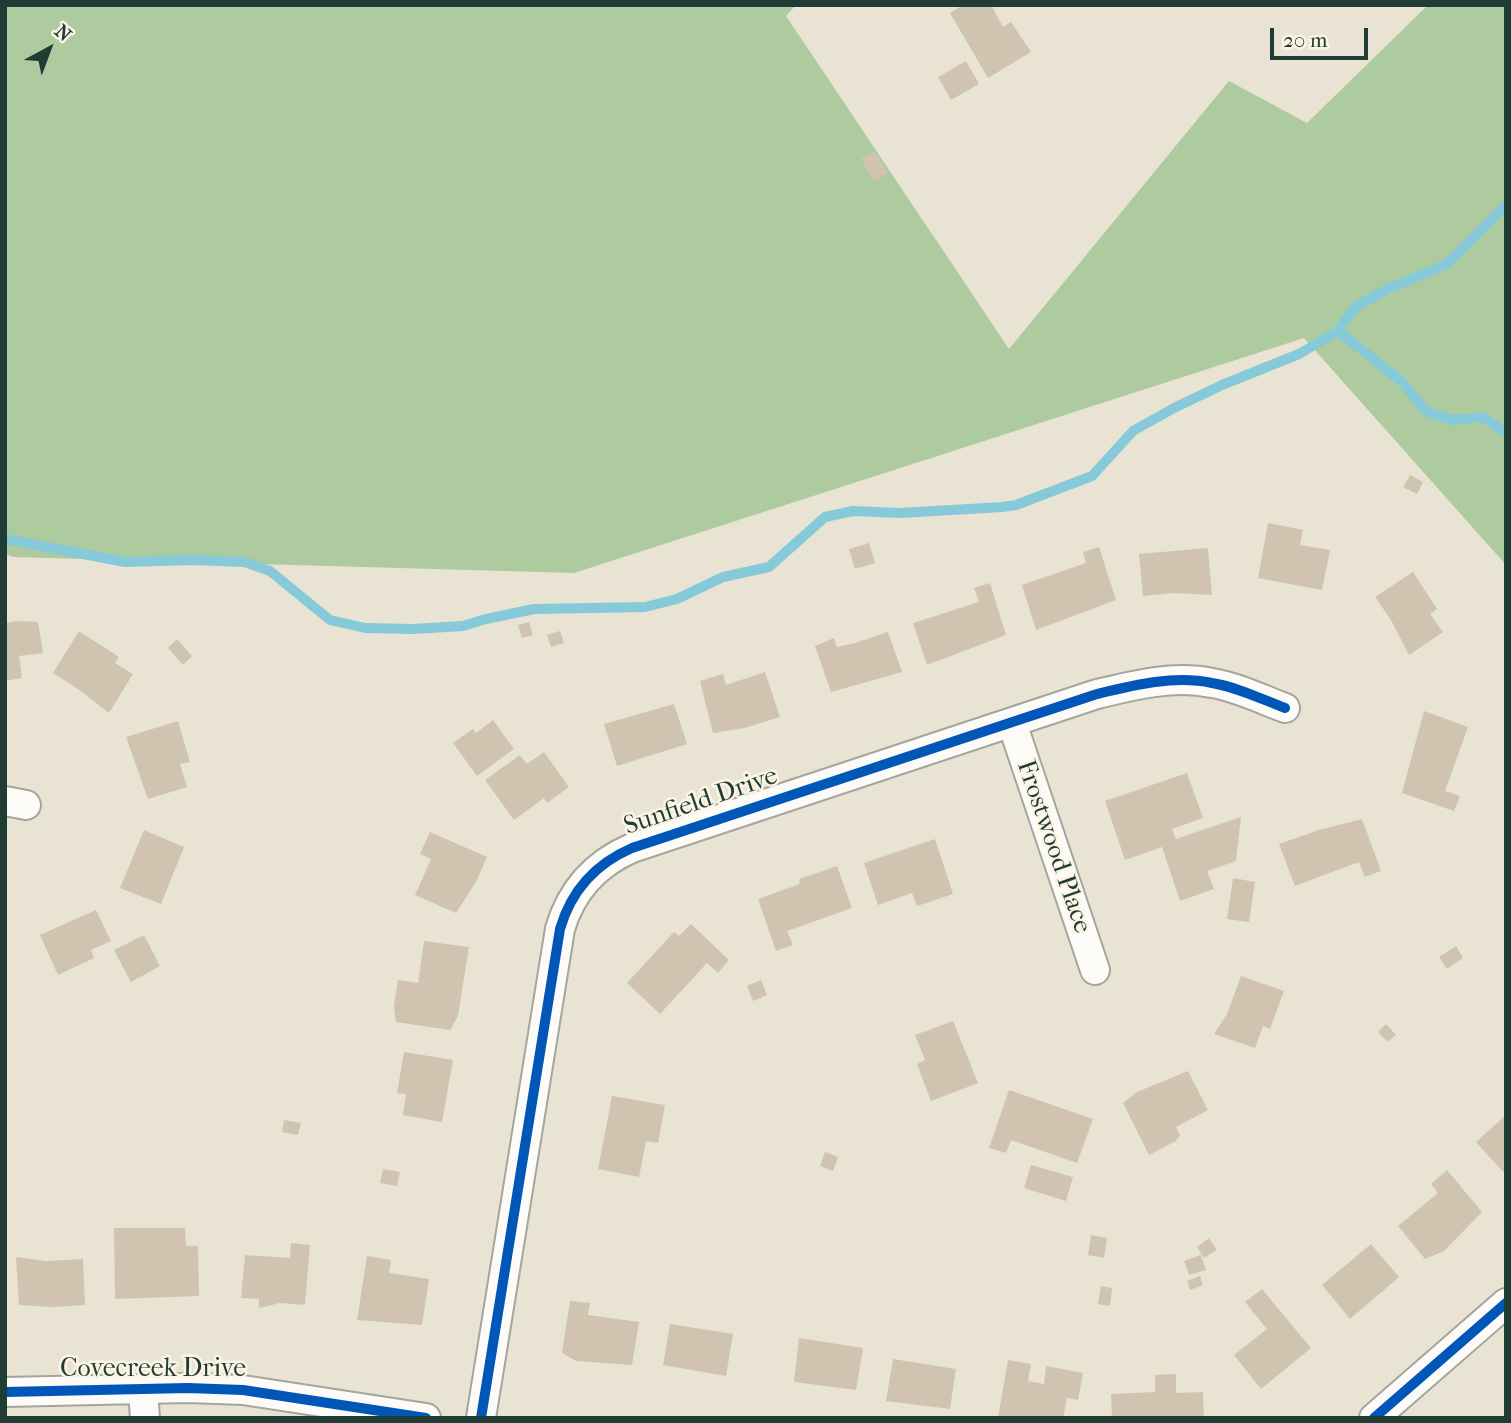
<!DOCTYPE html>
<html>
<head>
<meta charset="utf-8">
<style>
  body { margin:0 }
  #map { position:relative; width:1511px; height:1423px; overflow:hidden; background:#e8e3d3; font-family:"IM FELL French Canon",serif }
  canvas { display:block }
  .frame { position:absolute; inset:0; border:7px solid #1f3d34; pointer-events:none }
  .north { position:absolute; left:14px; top:14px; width:70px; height:70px; -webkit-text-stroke:5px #fcf5e5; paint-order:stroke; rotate:41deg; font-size:19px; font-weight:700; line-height:28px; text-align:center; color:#1f3d34 }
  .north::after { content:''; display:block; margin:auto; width:24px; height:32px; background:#1f3d34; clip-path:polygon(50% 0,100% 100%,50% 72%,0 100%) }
  .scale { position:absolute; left:1270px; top:28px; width:98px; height:32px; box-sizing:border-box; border:4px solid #1f3d34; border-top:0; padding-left:9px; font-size:21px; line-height:24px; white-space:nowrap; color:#1f3d34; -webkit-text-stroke:5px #fcf5e5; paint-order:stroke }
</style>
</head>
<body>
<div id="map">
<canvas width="1511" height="1423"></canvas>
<div class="frame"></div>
<div class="north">N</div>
<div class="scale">20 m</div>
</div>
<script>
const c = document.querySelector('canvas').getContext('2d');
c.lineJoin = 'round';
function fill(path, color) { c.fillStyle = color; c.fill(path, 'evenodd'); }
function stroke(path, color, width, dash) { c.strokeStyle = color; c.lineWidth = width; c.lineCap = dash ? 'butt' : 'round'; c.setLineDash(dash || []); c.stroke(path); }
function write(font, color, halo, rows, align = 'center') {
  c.font = font + ' "IM FELL French Canon",serif'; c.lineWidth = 5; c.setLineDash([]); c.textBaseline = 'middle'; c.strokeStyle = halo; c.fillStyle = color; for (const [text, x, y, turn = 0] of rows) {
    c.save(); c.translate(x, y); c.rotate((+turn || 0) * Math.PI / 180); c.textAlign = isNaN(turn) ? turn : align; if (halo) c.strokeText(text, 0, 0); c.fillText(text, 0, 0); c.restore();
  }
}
const forest = new Path2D(`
  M5 5H796L786 16 1009 349 1229 81 1307 123 1428 5H1506V565L1304 338 574 573 13 557 5 554Z`);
const stream = new Path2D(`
  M1338 331 1401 381 1426 411 1452 420 1483 417 1506 433
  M5 539 125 562 193 560 245 562 270 571 330 620 365 628 413 629 463 626 486 619 534 609 645 607 677 599 723 577 769 567 825 517 853 511 901 513 1002 507 1016 505 1092 476 1133 431 1174 408 1222 385 1299 354 1338 331 1355 307 1386 290 1447 264 1506 205`);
const building = new Path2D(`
  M963 5H991L1003 27 1011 22 1031 52 988 78 950 13Z
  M966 61 979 84 951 100 938 77Z
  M875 151 888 173 874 181 861 159Z
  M1410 475 1423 482 1417 494 1403 487Z
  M1268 523 1303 530 1300 545 1330 550 1322 590 1258 578Z
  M869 543 875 563 855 569 849 549Z
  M1099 547 1116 600 1036 630 1022 585 1086 563 1083 552Z
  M1208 548 1212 595 1174 593 1143 596 1139 554Z
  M1413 572 1437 609 1430 614 1443 632 1409 655 1391 620 1375 597Z
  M990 583 1006 635 927 665 913 623 979 602 974 588Z
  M17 621 38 622 43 653 19 656 22 678 5 681V623Z
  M529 622 533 635 522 638 518 625Z
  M79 631 119 657 115 663 133 674 109 713 78 689 53 673Z
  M560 631 564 643 551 647 547 635Z
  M888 632 902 672 831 692 815 646 834 638 837 647 855 643Z
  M177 639 192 656 183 665 168 648Z
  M765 672 780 717 745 728 713 733 700 681 723 674 726 685Z
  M674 704 687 744 617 766 604 724Z
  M1424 711 1468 727 1445 791 1460 796 1454 811 1402 793Z
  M493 720 514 749 477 776 453 743 473 729 476 733Z
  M178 721 190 762 180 764 187 787 148 799 126 737Z
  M544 752 569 787 547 803 544 798 514 820 485 780 520 755 527 764Z
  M1187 773 1203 818 1172 829 1176 839 1241 817 1236 861 1207 871 1214 889 1180 901 1162 847 1125 860 1105 801Z
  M1362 819 1381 871 1365 877 1359 862 1295 886 1279 844 1319 830Z
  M144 830 184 847 161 904 120 888Z
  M430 832 487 857 476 882 456 913 415 895 431 859 420 854Z
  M935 839 953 894 917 906 912 893 878 905 864 863Z
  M837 866 852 908 787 931 793 945 776 951 758 899 800 884 799 879Z
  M1233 878 1255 882 1249 922 1227 919Z
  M96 910 111 941 91 950 94 958 58 975 40 935Z
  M691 924 729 960 718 973 707 963 660 1014 627 983 674 932 679 936Z
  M144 935 160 966 131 982 114 950Z
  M424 941 469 947 458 1016 450 1030 396 1022 394 1006 398 980 418 983Z
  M1456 946 1463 958 1447 969 1439 957Z
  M1241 976 1284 991 1270 1029 1263 1026 1255 1048 1214 1034 1227 1014Z
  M761 980 767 995 753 1001 747 986Z
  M953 1021 978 1083 931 1101 917 1064 925 1060 915 1035Z
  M1386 1024 1396 1035 1388 1042 1378 1032Z
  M404 1052 453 1060 442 1122 403 1115 406 1094 397 1093Z
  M1188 1071 1208 1110 1176 1127 1180 1135 1176 1141 1149 1155 1123 1103 1137 1092Z
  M1009 1090 1093 1119 1077 1163 1011 1140 1006 1153 989 1148Z
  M612 1096 665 1105 658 1143 646 1141 639 1177 598 1169Z
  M1506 1115V1175L1476 1142Z
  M284 1120 301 1123 298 1135 282 1132Z
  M825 1152 838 1157 833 1171 820 1166Z
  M1031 1165 1073 1177 1066 1201 1024 1188Z
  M383 1169 400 1172 397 1186 380 1183Z
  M1447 1170 1482 1212 1444 1251 1425 1259 1398 1226 1438 1193 1431 1184Z
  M114 1228H185L186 1246H198L199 1296 115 1299Z
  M1091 1235 1107 1238 1104 1258 1088 1255Z
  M1209 1238 1217 1250 1204 1258 1197 1247Z
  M291 1243 310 1245 305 1305 280 1303 259 1308V1299L241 1298 245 1255 290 1258Z
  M1371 1244 1399 1277 1350 1319 1322 1285Z
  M1201 1255 1206 1270 1189 1275 1184 1261Z
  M367 1256 391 1260 389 1273 429 1279 422 1325 357 1320Z
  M16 1257 46 1261 83 1259 85 1305 53 1307 19 1305Z
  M1200 1276 1203 1285 1190 1290 1187 1281Z
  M1101 1286 1112 1288 1110 1306 1098 1304Z
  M1262 1289 1311 1348 1261 1389 1234 1355 1267 1329 1245 1302Z
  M570 1301 590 1303 588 1315 639 1322 632 1365 576 1361 562 1353Z
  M670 1324 733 1334 726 1376 663 1365Z
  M799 1338 863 1348 856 1390 794 1382Z
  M893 1359 956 1369 950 1409 886 1401Z
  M1008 1360 1031 1364 1028 1381 1044 1384 1046 1366 1083 1373 1078 1400 1067 1398 1063 1418H998Z
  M1176 1374V1393L1203 1392 1204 1418H1112L1111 1394 1155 1392V1375Z`);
const street = new Path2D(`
  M1012 723 1095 970
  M5 801 26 805
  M143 1390 145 1418
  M5 1392 188 1388 243 1390 426 1418
  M481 1418 560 929C571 891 595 864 632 848L1097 694C1134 685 1174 675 1212 683 1237 687 1261 699 1285 708
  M1374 1418 1506 1303`);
const cycleway = new Path2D(`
  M5 1392 188 1388 243 1390 426 1418
  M481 1418 560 929C571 891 595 864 632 848L1097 694C1134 685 1174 675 1212 683 1237 687 1261 699 1285 708
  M1374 1418 1506 1303`);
const streetNames = [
  ["Sunfield Drive",701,802,-19],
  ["Frostwood Place",1053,847,71],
  ["Covecreek Drive",153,1370]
];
fill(forest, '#aecb9f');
stroke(stream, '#86c9d8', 10);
fill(building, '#d0c4b1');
stroke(street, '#a4a59b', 32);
stroke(street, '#fcfbf8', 28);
stroke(cycleway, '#0057b8', 10);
write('26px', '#1f3d34', '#fcf5e5', streetNames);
</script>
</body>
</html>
